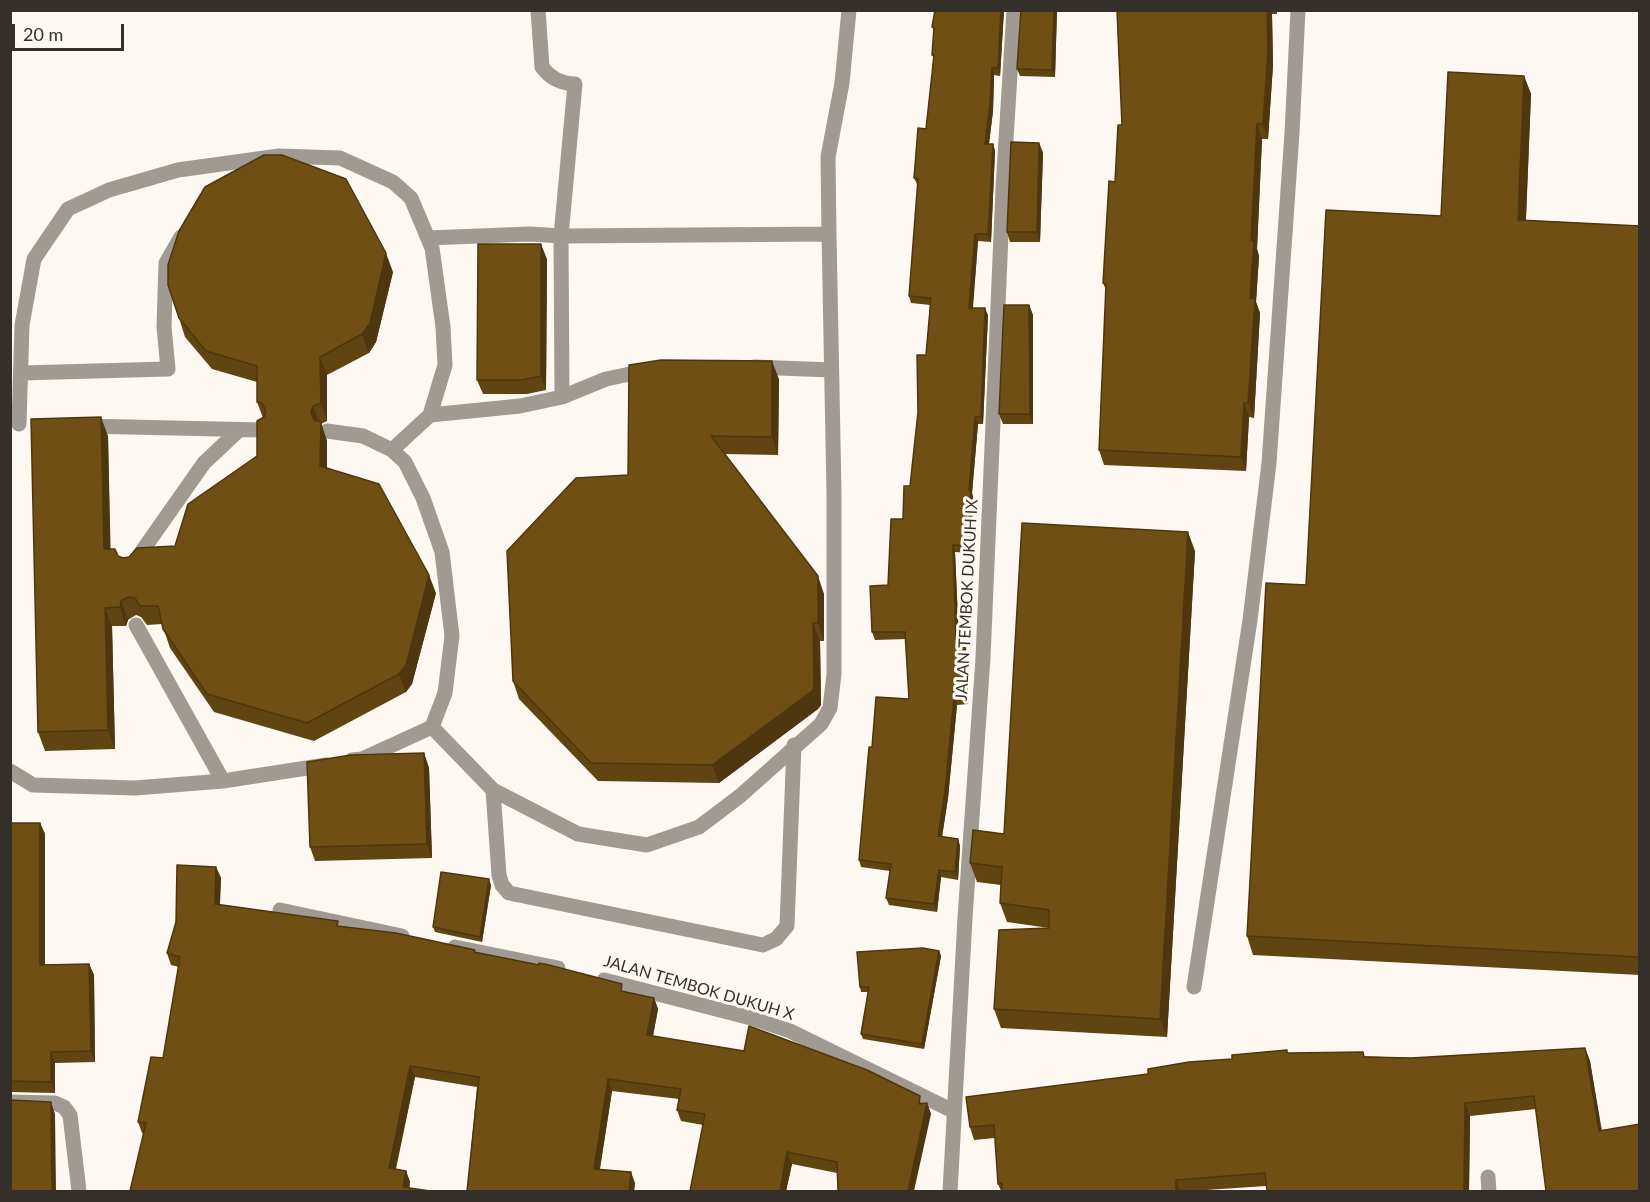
<!DOCTYPE html>
<html>
<head>
<meta charset="utf-8">
<style>
  body { margin:0 }
  #map { position:relative; width:1650px; height:1202px; overflow:hidden; background:#fdf8f1; font-family:Lato,sans-serif }
  canvas { display:block }
  .frame { position:absolute; inset:0; border:12px solid #342f28; pointer-events:none }
  .scale { position:absolute; left:12px; top:24px; width:112px; height:27px; box-sizing:border-box; border:3px solid #342f28; border-top:0; padding-left:8px; font-size:18px; line-height:21px; white-space:nowrap; color:#342f28; -webkit-text-stroke:4px #fdf8f1; paint-order:stroke }
</style>
</head>
<body>
<div id="map">
<canvas width="1650" height="1202"></canvas>
<div class="frame"></div>
<div class="scale">20 m</div>
</div>
<script>
const c = document.querySelector('canvas').getContext('2d');
c.lineJoin = 'round';
function stroke(path, color, width, dash) { c.strokeStyle = color; c.lineWidth = width; c.lineCap = dash ? 'butt' : 'round'; c.setLineDash(dash || []); c.stroke(path); }
function fill(path, color) { c.fillStyle = color; c.fill(path, 'evenodd'); }
function write(font, color, halo, rows, align = 'center') {
  c.font = font + ' Lato,sans-serif'; c.lineWidth = 6; c.setLineDash([]); c.textBaseline = 'middle'; c.strokeStyle = halo; c.fillStyle = color; for (const [text, x, y, turn = 0] of rows) {
    c.save(); c.translate(x, y); c.rotate((+turn || 0) * Math.PI / 180); c.textAlign = isNaN(turn) ? turn : align; if (halo) c.strokeText(text, 0, 0); c.fillText(text, 0, 0); c.restore();
  }
}
const service = new Path2D(`
  M538 10 542 67C551 79 561 83 575 84L561 236 562 397
  M829 234 828 157 842 83 849 10
  M428 238 530 234 561 236 829 234 834 493V674L830 708 821 724 740 796 699 827 647 845 578 834 493 790 432 727
  M754 367 831 370
  M21 373 168 369 164 327 166 263 181 237
  M430 415 520 406 562 397 606 379 649 370
  M19 424 22 325 34 259 68 209 109 190 178 170 279 156 340 158 393 182 411 198 432 248 443 327 445 365 430 415 392 450
  M84 426 263 430
  M327 431 363 436 392 450 405 462 423 498 442 552 452 636 445 693 432 727 362 759 352 760
  M133 564 204 463 239 430
  M136 625 223 781
  M10 771 33 785 135 788 223 781 326 765
  M493 790 499 875 502 885 509 893 763 945 776 939 787 926 794 745
  M1194 987 1250 620 1269 463 1292 133 1298 10
  M10 1102 55 1103 64 1107 70 1115 79 1191
  M1488 1177 1489 1192`);
const minor = new Path2D(`
  M280 910 402 936
  M455 947 558 968
  M604 980 751 1018 790 1031 953 1111
  M950 1192 965 918 983 658 1003 188 1014 10`);
const wall = new Path2D(`
  M935 10H1004L1000 76 994 75 993 111 989 144H993L995 151 991 242 978 241 973 308 988 315 983 424H978L972 493 973 497 971 553 955 552 959 639 966 646 968 704 957 705 948 798 942 837 958 839 960 846 958 880 941 877 937 912 889 905 886 898 890 871 861 867 859 860 872 747 909 699 906 639 875 640 872 632 888 585 910 486 926 355 930 305 911 303 909 296 918 186 914 178 926 129 934 59 932 55 934 30 932 27Z
  M1057 10 1055 77 1020 76 1017 69Z
  M1277 10V14H1272L1273 65 1268 139H1262L1257 249 1259 256 1256 302 1260 313 1254 418 1249 417 1246 471 1104 465 1099 450 1106 290 1103 283 1122 125 1117 11Z
  M1524 76 1531 94 1526 220 1640 226V975L1253 955 1247 936 1306 585 1441 216Z
  M1039 143 1043 153 1040 242H1010L1007 232Z
  M547 259 546 390 527 394H483L477 380Z
  M393 272 376 342 369 353 327 375V421L321 424 327 441V468L436 593 412 684 406 692 314 741 214 712 170 648 162 624 147 625 141 617 136 615 128 620 126 626H112L115 749 45 751 38 732 108 436 110 549 118 556 123 558 175 546 257 456 263 418 257 402V382L212 369 185 337 179 318Z
  M1029 305 1033 315V424H1003L999 414Z
  M779 379 778 455 725 454 824 594V641H820L821 705 818 709 719 783 598 781 519 699 513 681 628 475Z
  M1195 551 1167 1037 1001 1028 994 1009 1049 928 1007 922 1000 903 1001 885 977 882 970 863 1004 834Z
  M424 753 429 768 432 858 315 861 310 847Z
  M10 823H40L45 834V965L89 964 94 975 95 1062 55 1063V1093L10 1092Z
  M216 867 221 878 220 905 475 950V952L625 992 654 998 658 1009 653 1036 923 1103H927L931 1114 837 1173 792 1164 786 1191H690L703 1125 681 1121 677 1110 679 1099 612 1091 600 1169 635 1183 634 1191H467L477 1087 415 1077 396 1169 406 1171 410 1182 409 1188 130 1191 144 1134 142 1133 138 1122 163 1058 179 967 171 965 167 953Z
  M491 885 482 942 435 932 433 927Z
  M939 951 941 956 924 1049 863 1039 861 1034 868 992H861L860 987Z
  M1585 1048 1590 1061 1601 1130 1640 1191 1536 1109 1470 1116 1469 1191H1267L1266 1186 1191 1191H1001L998 1184 995 1138 974 1140 970 1127 1148 1074 1232 1059 1288 1053 1411 1058Z`);
const shadedWall = new Path2D(`
  M1001 10H1004L1000 76 998 68Z
  M1054 10H1057L1055 77 1052 70Z
  M1267 10H1271L1272 14 1273 65 1268 139 1263 124Z
  M992 68 994 75 993 111 988 151 985 144Z
  M1524 76 1531 94 1525 239 1518 220Z
  M1257 124 1262 139 1257 249 1259 256 1256 302 1260 313 1254 418 1248 403 1251 241Z
  M1039 143 1043 153 1040 242 1037 232Z
  M993 144 995 151 991 242 988 234Z
  M975 234 978 241 972 315 969 308Z
  M541 244 547 259 546 390 541 376Z
  M386 253 393 272 376 342 369 353 362 334Z
  M1029 305 1033 315V424L1030 414Z
  M985 308 988 315 983 424 981 417Z
  M320 357 327 375V421L321 403Z
  M772 361 779 379 778 455 772 437Z
  M1244 403 1249 417 1246 471 1241 457Z
  M313 406 320 425 317 430 311 412Z
  M101 417 108 436 111 568 104 549Z
  M975 417 978 424 972 493 973 497 971 553 968 546 969 490Z
  M321 422 327 441V485L320 466Z
  M1188 532 1195 551 1167 1037 1160 1019Z
  M953 545 955 552 959 646 956 639Z
  M429 575 436 593 412 684 406 692 399 674Z
  M818 576 824 594V641L818 623Z
  M121 601 128 620 126 626 120 607Z
  M105 608 112 626 115 749 108 730Z
  M813 623 820 641 821 705 818 709 719 783 712 765Z
  M964 638 966 646 968 704 965 697Z
  M954 697 957 705 948 798 941 843 938 836Z
  M424 753 429 768 432 858 427 844Z
  M40 823 45 834V976L40 965Z
  M958 839 960 846 958 880 955 872Z
  M216 867 221 878 219 916 215 904Z
  M939 870 941 877 937 912 934 904Z
  M489 879 491 885 482 942 480 937Z
  M939 951 941 956 924 1049 922 1044Z
  M89 964 94 975 95 1062 91 1051Z
  M654 998 658 1009 651 1046 647 1035Z
  M1585 1048 1590 1061 1604 1143 1599 1131Z
  M51 1052 55 1063V1093L51 1082Z
  M410 1066 415 1077 393 1180 389 1168Z
  M608 1079 612 1091 598 1180 594 1169Z
  M51 1102 55 1114 56 1191H52Z
  M927 1103 931 1114 914 1191H908Z
  M1465 1103 1470 1116 1469 1191H1464Z
  M787 1152 792 1164 786 1191H780Z
  M406 1171 410 1182 409 1191 403 1187Z
  M631 1172 635 1183 634 1191H629Z
  M1176 1180 1180 1191H1176Z`);
const building = new Path2D(`
  M935 10H1001L998 68H992L990 103 985 144H993L988 234H975L969 308H985L981 417H975L969 490H971L968 546 953 545 956 639 964 638 965 697H954L945 791 938 836 958 839 955 872 939 870 934 904 886 898 891 864 859 860 869 747H872L876 697 909 699 905 632H872L870 586 888 585 891 519H903L904 486H910L918 412 917 355H926L931 298 909 296 918 179 914 178 918 128 926 129 934 55H932L934 27H932Z
  M1021 10H1054L1052 70 1017 69Z
  M1126 10H1267L1268 50 1263 124H1257L1251 241H1254L1250 298 1255 299 1248 403H1244L1241 457 1099 450 1106 284 1103 283 1109 181 1115 182 1118 125H1122L1117 11Z
  M1448 72 1524 76 1518 220 1640 226V957L1247 936 1266 583 1306 585 1326 210 1441 216Z
  M1011 142 1039 143 1037 232H1007Z
  M264 155H282L346 179 386 253 370 323 362 334 320 357 321 403 313 406 311 412 314 420 321 422 320 466 379 484 429 575 406 665 399 674 307 723 207 694 163 629 158 606H140L135 598 129 597 121 601 120 607 105 608 108 730 38 732 31 419 101 417 104 549H115L118 556 123 558 129 557 137 548 175 546 188 504 257 456V421L264 417 266 411 262 403 257 402V366L206 351 179 318 168 285V265L179 231 205 187Z
  M478 244H541V376L522 380H477Z
  M1004 305H1029L1030 414H999Z
  M661 360 772 361V437L711 436 818 576V623H813L814 687 812 691 712 765 591 763 513 681 507 551 576 478 628 475 629 365Z
  M1022 523 1188 532 1160 1019 994 1009 999 930 1049 928V910L1000 903 1002 867 970 863 973 830 1004 834Z
  M424 753 427 844 310 847 307 762 351 755Z
  M10 823H40V965L89 964 91 1051 51 1052V1082L10 1081Z
  M177 865 216 867 215 904 330 920 338 921 337 926 396 933 475 950 474 952 539 965V963L549 965 622 984 621 991 654 998 647 1035 744 1051 749 1026 867 1070 920 1096 919 1104 927 1103 908 1191H838L837 1162 787 1152 780 1191H690L705 1114 677 1110 681 1089 608 1079 594 1169 631 1172 629 1191H467L479 1077 410 1066 389 1168 406 1171 403 1187 430 1191H130L146 1123 138 1122 151 1057 163 1058 180 957 167 953 176 922Z
  M441 872 489 879 480 937 433 927Z
  M923 948 939 951 922 1044 861 1034 869 987H860L857 952Z
  M1585 1048 1599 1131 1640 1124V1191H1546L1534 1096 1465 1103 1464 1191H1267L1265 1173 1176 1180V1191H1002V1183L998 1184 994 1125 970 1127 966 1097 1148 1074V1069L1189 1062 1232 1059V1055L1287 1050V1053L1363 1052 1364 1057 1411 1058Z
  M10 1100 51 1102 52 1191H10Z`);
const streetNames = [
  ["JALAN TEMBOK DUKUH IX",967,600,-87],
  ["JALAN TEMBOK DUKUH X",699,988,16]
];
stroke(service, '#a09a93', 15);
stroke(minor, '#a09a93', 15);
fill(wall, '#604411');
fill(shadedWall, '#4e370e');
fill(building, '#704f14');
stroke(building, '#4e370e', 1.5);
write('16px', '#342f28', '#fdf8f1', streetNames);
</script>
</body>
</html>
